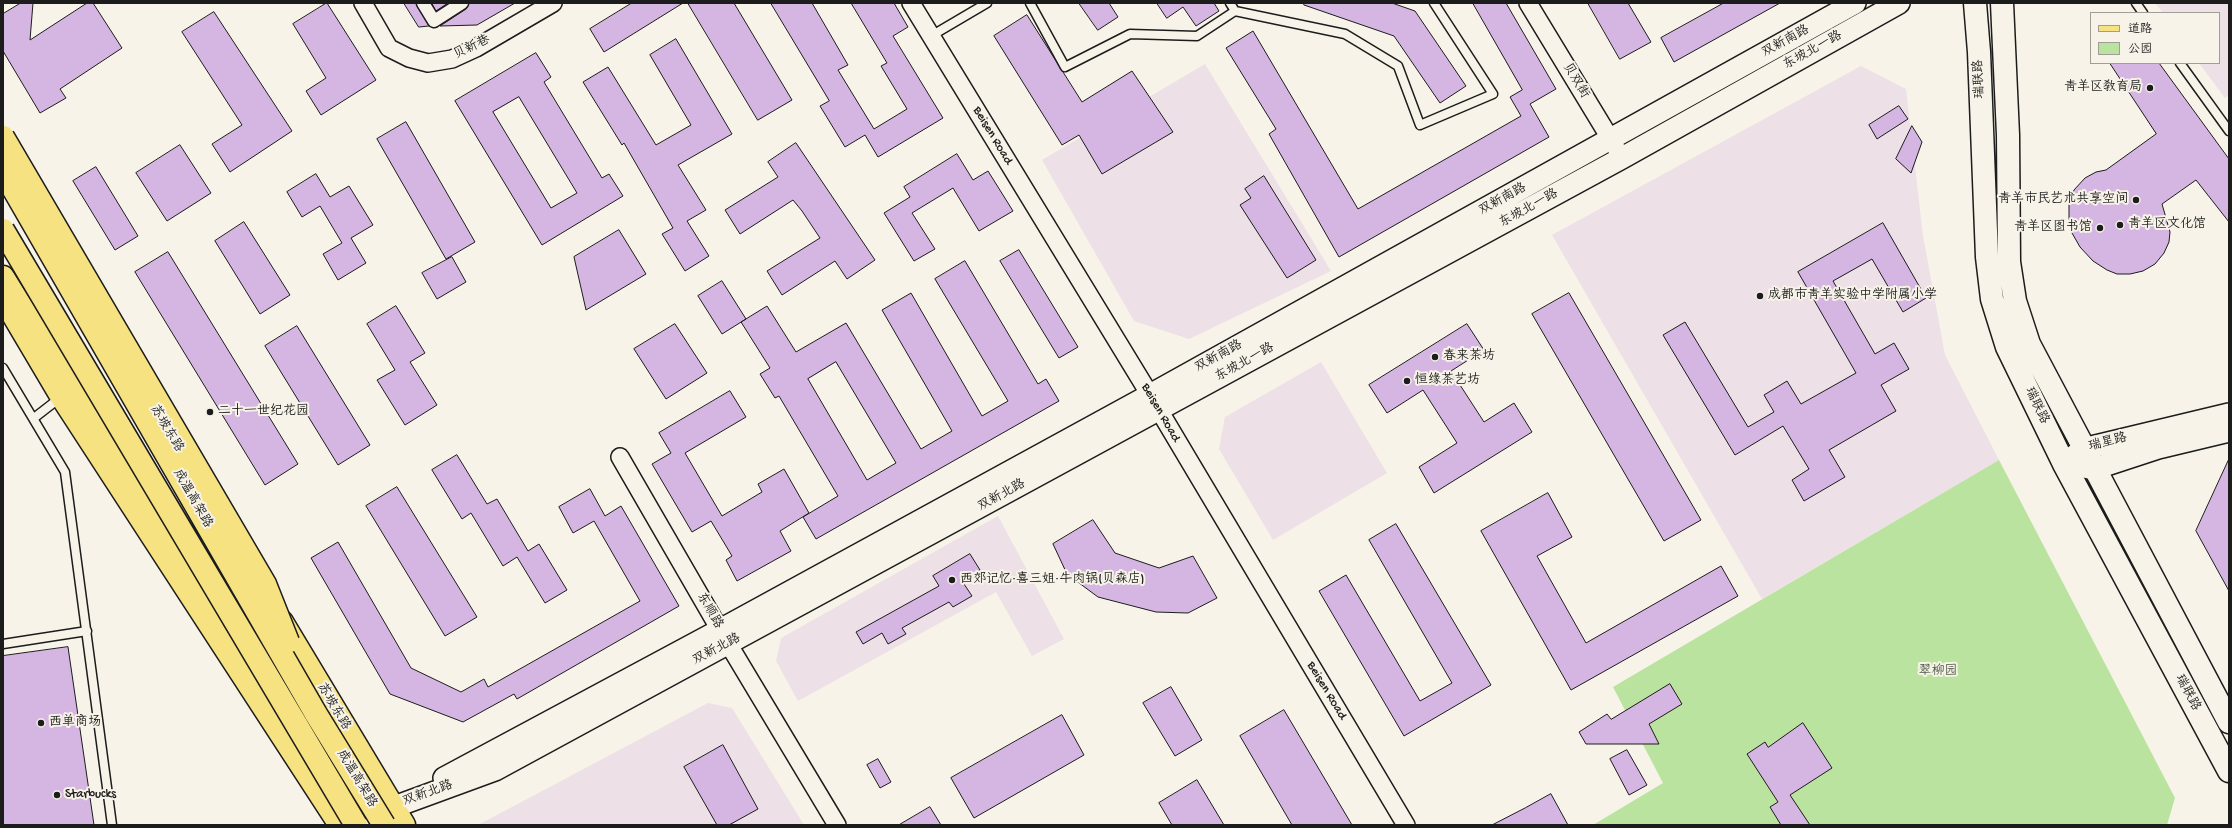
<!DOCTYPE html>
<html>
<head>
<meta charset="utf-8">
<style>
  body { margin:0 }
  #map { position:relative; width:2232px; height:828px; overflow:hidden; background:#f7f3e8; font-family:"Gochi Hand","LXGW WenKai TC",sans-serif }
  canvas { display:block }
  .frame { position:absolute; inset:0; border:4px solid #1c1c1c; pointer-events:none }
  .legend { position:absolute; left:2090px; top:12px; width:130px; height:52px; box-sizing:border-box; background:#f7f3e8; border:1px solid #9f9d96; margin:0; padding:5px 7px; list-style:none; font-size:12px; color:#1c1c1c }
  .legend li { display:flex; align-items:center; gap:8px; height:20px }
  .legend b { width:20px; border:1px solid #9f9d96 }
</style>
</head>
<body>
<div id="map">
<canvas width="2232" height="828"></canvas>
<div class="frame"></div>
<ul class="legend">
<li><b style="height:5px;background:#f6e281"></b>道路</li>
<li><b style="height:11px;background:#b9e39f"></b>公园</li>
</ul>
</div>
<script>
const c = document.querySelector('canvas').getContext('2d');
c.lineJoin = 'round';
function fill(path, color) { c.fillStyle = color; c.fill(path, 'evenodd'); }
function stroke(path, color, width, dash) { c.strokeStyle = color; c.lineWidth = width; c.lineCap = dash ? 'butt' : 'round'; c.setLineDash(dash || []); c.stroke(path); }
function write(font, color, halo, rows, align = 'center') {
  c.font = font + ' "Gochi Hand","LXGW WenKai TC",sans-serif'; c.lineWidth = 4; c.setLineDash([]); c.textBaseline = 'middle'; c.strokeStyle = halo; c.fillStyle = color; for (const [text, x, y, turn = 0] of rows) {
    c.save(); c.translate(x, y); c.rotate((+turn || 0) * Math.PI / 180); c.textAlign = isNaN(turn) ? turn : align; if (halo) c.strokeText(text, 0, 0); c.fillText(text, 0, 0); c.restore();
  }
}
const built = new Path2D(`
  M2155 3H2229V95L2225 98 2199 63H2219V13H2163Z
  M1205 64 1331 271 1189 339 1134 321 1042 160Z
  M1861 66 1906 89 1923 236 1945 355 1999 460 1762 599 1552 235Z
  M1321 362 1387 473 1273 540 1219 449 1225 417Z
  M998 516 1064 639 1032 656 996 592 798 701 776 661 781 638Z
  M708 703 732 708 804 825H478Z`);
const green = new Path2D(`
  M1999 460 2175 798 2167 825H1593L1663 783 1613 687Z`);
const building = new Path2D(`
  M21 3H33L30 40 87 3H93L122 48 60 89 66 98 40 113 3 51V14Z
  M327 3 376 80 321 115 306 91 326 78 293 24Z
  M404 3H416L429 26 419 27Z
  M432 3H448L436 11Z
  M469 3H515L477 25 440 26 466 9Z
  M632 3H683L604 52 590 29Z
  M688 3H734L792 100 758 120Z
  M771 3H812L848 65 838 70 874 129 907 109 881 66 887 63 851 3H894L908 27 893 36 943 118 878 157 865 135 845 147 820 106 829 101Z
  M1079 3H1109L1118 17 1098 30Z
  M1157 3H1214L1219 11 1196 26 1183 7 1167 18Z
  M1305 3H1392L1415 11 1466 86 1440 103 1394 36 1304 5Z
  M1473 3H1506L1556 89 1530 104 1549 137 1339 257 1269 134 1276 129 1226 48 1253 31 1358 209 1521 116 1510 97 1522 90Z
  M1588 3H1628L1651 42 1620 59Z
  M1724 3H1780L1674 62 1661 38Z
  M214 12 292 131 230 172 212 144 242 125 182 32Z
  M1027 15 1082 102 1132 71 1173 132 1102 174 1079 135 1062 145 994 36Z
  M676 39 732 134 678 165 706 210 687 221 709 256 685 271 662 234 673 228 624 143 622 145 583 82 608 67 656 145 691 125 650 55Z
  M536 53 551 77 544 82 602 178 609 174 623 196 542 245 455 101ZM519 97 577 193 551 208 493 112Z
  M2110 63H2159L2229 159V222L2196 180 2162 204 2170 232 2169 242 2164 253 2155 264 2143 271 2130 274H2117L2107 270 2093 261 2080 247 2072 233 2069 218V203L2074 190 2085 178 2096 172 2106 170 2156 134Z
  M1899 106 1908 119 1877 139 1869 125Z
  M406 122 475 242 446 259 377 139Z
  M1912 126 1922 142 1911 173 1896 159Z
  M796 143 875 260 847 279 835 261 782 295 767 271 820 238 802 211 793 200 740 234 725 210 778 177 768 162Z
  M180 145 211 193 167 221 136 173Z
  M957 154 973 180 988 171 1013 211 979 231 953 188 912 213 935 249 914 261 884 213 910 197 904 187Z
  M96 167 138 236 115 250 73 181Z
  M316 174 330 197 349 186 373 225 351 238 366 263 338 280 323 254 342 243 320 206 302 217 287 192Z
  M1264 176 1316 260 1287 278 1240 205 1251 198 1245 189Z
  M244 222 290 295 260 314 215 241Z
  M1883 223 1926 298 1903 312 1872 259 1833 281 1875 354 1894 343 1909 369 1881 385 1896 411 1829 450 1845 477 1804 501 1792 480 1809 469 1783 426 1735 455 1663 335 1685 322 1748 427 1774 412 1764 395 1787 381 1801 404 1856 373 1798 272Z
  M619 230 646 274 586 310 574 257Z
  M1019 250 1078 347 1059 358 1000 261Z
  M168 252 298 464 265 485 135 272Z
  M452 257 466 282 437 299 422 273Z
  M965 261 1038 384 1046 379 1059 401 816 539 803 517 838 496 779 396 775 398 760 374 770 368 741 322 767 306 796 352 846 323 921 449 952 431 882 310 911 293 982 416 1008 401 935 279ZM836 362 896 463 867 480 808 379Z
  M722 281 746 319 722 334 698 296Z
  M1569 293 1701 520 1664 541 1532 314Z
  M396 306 425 353 410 362 437 405 405 425 377 380 395 370 367 324Z
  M675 324 707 373 666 399 634 349Z
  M1467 324 1484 350 1451 371 1484 422 1514 403 1532 432 1434 493 1419 467 1457 443 1423 390 1387 413 1369 385Z
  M297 326 370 445 338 465 265 346Z
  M730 391 746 417 685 453 722 516 762 492 758 484 784 469 809 513 780 531 791 551 737 581 726 560 732 556 711 521 692 532 652 464 671 453 659 433Z
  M457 455 487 504 497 499 528 551 539 544 567 590 545 603 517 557 503 566 471 513 462 519 432 470Z
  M2229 459V591L2196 531Z
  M397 487 477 617 445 636 366 506Z
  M590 489 605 516 621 506 679 606 517 699 514 694 463 722 390 694 311 558 338 542 411 668 461 692 484 679 488 687 640 601 594 521 573 533 559 507Z
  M1548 493 1572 537 1537 556 1586 643 1721 566 1738 596 1571 690 1481 531Z
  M1093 520 1115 553 1159 568 1193 556 1217 598 1188 613 1156 612 1098 597 1067 574 1053 544Z
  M1396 524 1491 685 1404 736 1319 591 1346 575 1420 701 1452 683 1369 540Z
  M970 554 980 570 962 581 972 596 953 607 949 602 902 628 906 634 888 644 882 633 863 644 856 632 939 586 933 576Z
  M68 647 94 825H3V656Z
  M1670 684 1682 704 1649 724 1659 744H1586L1579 732 1607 714 1611 719Z
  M1171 687 1202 740 1175 756 1143 703Z
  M1284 710 1352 825H1292L1240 736Z
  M1062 715 1084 755 974 818 951 778Z
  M1803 723 1832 768 1790 795 1810 825H1781L1770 807 1778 802 1747 754 1765 742 1768 747Z
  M723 745 758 809 729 825H717L684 767Z
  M1627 750 1647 785 1629 795 1610 759Z
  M878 759 891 782 880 788 867 765Z
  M1197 780 1224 825H1172L1159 803Z
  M1551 794 1568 825H1492L1525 808Z
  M930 807 941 825H899Z`);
const service = new Path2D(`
  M1030 3 1065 67 1130 34 1197 36 1235 11 1345 34 1398 66 1420 125 1493 94 1434 3
  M1230 3 1235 11
  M2136 3 2143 13
  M931 36 987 3
  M2180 63 2229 131
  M3 368 65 472 112 825
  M34 418 61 397
  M3 644 87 631`);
const pedestrian = new Path2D(`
  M423 3 434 21 462 3`);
const minor = new Path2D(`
  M363 3 389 48 409 58 428 63 452 59 476 48 553 3
  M911 3 1150 395 1406 825
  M1528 3 1622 158
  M620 457 720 630 837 825`);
const tertiary = new Path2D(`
  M2064 464 2083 449 2229 414
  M2079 466 2094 469 2158 448 2229 431
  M444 778 720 630 1150 395 1855 3
  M394 807 495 770 1622 158 1899 3`);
const secondary = new Path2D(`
  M1975 3 1979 52 1987 257 1992 299 2007 347 2064 464 2229 771
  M2002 3 2008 135 2009 262 2015 301 2029 344 2229 722`);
const primary = new Path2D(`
  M3 298 61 396 340 825
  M282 622 404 825`);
const trunk = new Path2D(`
  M3 277 176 553 222 614`);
const trunkBridge = new Path2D(`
  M3 137 265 584 288 642
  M3 171 316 714 384 825
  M3 230 356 825`);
const markers = [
  [2150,88,4,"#1c1c1c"],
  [2136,200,4,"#1c1c1c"],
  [2120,225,4,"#1c1c1c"],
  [2100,228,4,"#1c1c1c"],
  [1760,296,4,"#1c1c1c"],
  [1435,357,4,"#1c1c1c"],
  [1407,381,4,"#1c1c1c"],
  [210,412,4,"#1c1c1c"],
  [952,580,4,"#1c1c1c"],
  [41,723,4,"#1c1c1c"],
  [57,795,4,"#1c1c1c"]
];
const streetNames = [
  ["双新南路",1786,42,-29],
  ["贝新巷",472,48,-26],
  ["东坡北一路",1813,51,-29],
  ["瑞联路",1980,79,-92],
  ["贝双街",1575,81,59],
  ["Beisen Road",992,136,59],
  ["双新南路",1503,200,-29],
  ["东坡北一路",1529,209,-29],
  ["双新南路",1219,357,-29],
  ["东坡北一路",1245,363,-29],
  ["瑞联路",2036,406,64],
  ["Beisen Road",1160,413,60],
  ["苏坡东路",166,429,59],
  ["瑞星路",2108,443,-14],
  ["双新北路",1002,496,-29],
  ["成温高架路",192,499,60],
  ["东顺路",709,611,60],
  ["双新北路",717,650,-28],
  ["Beisen Road",1326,691,59],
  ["瑞联路",2187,693,62],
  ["苏坡东路",333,707,59],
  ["成温高架路",356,779,59],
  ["双新北路",428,794,-20]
];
const poiNames = [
  ["青羊区教育局",2142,88,"right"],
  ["青羊市民艺术共享空间",2128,200,"right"],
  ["青羊区文化馆",2128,225],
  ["青羊区图书馆",2092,228,"right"],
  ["成都市青羊实验中学附属小学",1768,296],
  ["春来茶坊",1443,357],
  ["恒缘茶艺坊",1415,381],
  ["二十一世纪花园",218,412],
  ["西郊记忆·喜三姐·牛肉锅(贝森店)",960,580],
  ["西单商场",49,723],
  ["Starbucks",65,795]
];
const parkNames = [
  ["翠柳园",1938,672]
];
fill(built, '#ede0e6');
fill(green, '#b9e39f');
fill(building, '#d5b5e2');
stroke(building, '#1c1c1c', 1);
stroke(service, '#1c1c1c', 11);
stroke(pedestrian, '#1c1c1c', 15);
stroke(minor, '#1c1c1c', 20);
stroke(tertiary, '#1c1c1c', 24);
stroke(secondary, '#1c1c1c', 25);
stroke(primary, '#1c1c1c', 25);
stroke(trunk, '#1c1c1c', 25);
stroke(service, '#f7f3e8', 8);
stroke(pedestrian, '#f7f3e8', 12);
stroke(minor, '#f7f3e8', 17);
stroke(tertiary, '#f7f3e8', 21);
stroke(secondary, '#f7f3e8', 22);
stroke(primary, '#f6e281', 22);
stroke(trunk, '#f6e281', 22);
stroke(trunkBridge, '#1c1c1c', 25, []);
stroke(trunkBridge, '#f6e281', 22);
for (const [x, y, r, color] of markers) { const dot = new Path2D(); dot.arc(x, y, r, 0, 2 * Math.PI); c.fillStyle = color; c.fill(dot); stroke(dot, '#f7f3e8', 1.5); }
write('13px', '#1c1c1c', '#f7f3e8', streetNames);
write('13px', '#1c1c1c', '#f7f3e8', poiNames, 'left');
write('13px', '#4b5843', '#f7f3e8', parkNames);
</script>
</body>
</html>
